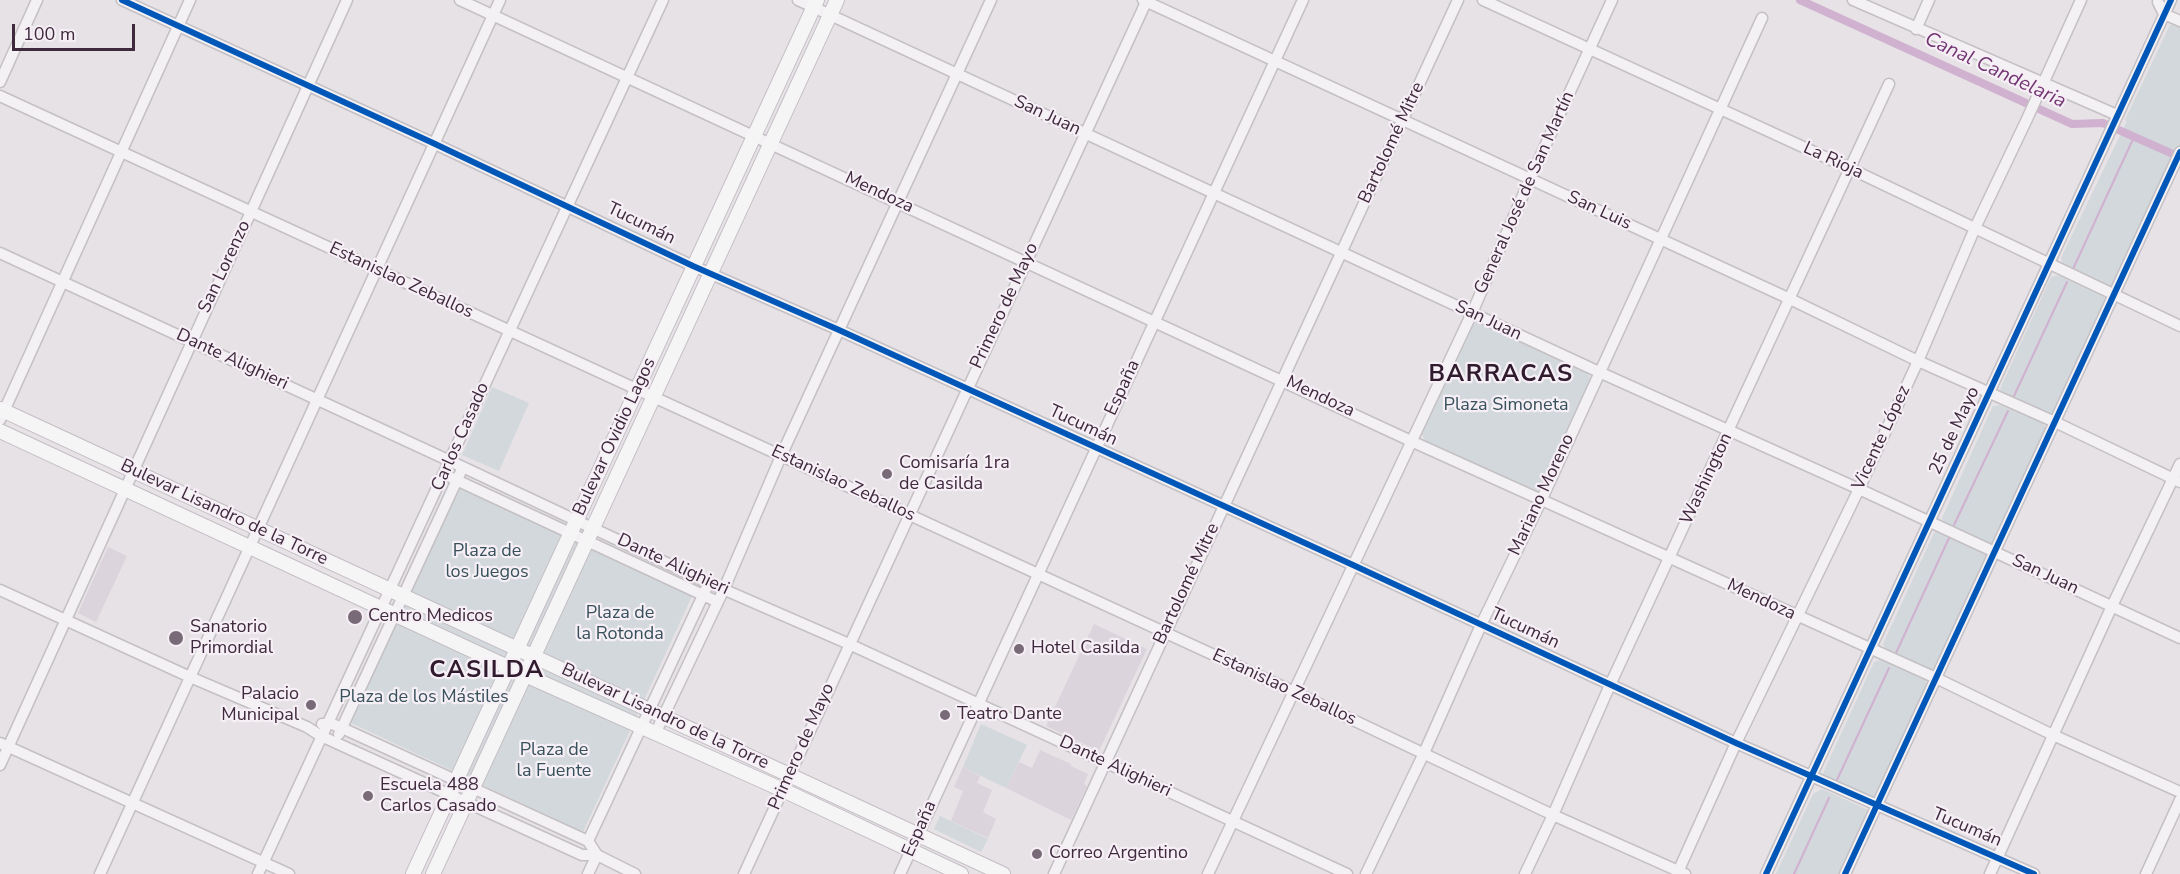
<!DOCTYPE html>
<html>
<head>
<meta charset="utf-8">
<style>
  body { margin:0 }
  #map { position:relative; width:2180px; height:874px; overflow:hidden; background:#e6e2e6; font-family:"Nunito Sans",sans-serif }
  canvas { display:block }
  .scale { position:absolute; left:12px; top:24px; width:123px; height:27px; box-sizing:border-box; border:3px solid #3f293d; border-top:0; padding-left:8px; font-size:18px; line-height:21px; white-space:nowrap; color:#3f293d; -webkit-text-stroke:4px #f6eff6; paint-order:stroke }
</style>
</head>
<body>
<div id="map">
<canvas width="2180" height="874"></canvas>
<div class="scale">100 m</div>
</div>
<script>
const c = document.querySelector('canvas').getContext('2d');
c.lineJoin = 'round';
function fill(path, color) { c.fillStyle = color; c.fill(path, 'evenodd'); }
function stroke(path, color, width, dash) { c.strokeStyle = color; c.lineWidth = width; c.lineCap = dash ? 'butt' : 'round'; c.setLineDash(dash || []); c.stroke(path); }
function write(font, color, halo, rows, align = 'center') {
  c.font = font + ' "Nunito Sans",sans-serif'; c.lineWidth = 4.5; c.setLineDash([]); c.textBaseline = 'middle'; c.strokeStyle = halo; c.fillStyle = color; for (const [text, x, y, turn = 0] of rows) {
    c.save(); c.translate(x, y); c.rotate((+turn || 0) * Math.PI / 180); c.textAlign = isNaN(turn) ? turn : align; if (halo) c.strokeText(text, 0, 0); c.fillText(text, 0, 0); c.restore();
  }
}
const built = new Path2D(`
  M108 547 127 556 96 622 78 613Z
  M1094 624 1147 649 1099 751 1046 726Z
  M1040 750 1071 764V766L1088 774 1084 784 1087 786 1071 820 1006 788 1019 762 1032 768Z
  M963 767 980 776 977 783 992 790 983 812 996 819 988 838 951 821 963 791 954 787Z`);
const green = new Path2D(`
  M2174 24 2180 27V149L2114 286 2107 287 2063 266 2061 258 2127 121 2125 120 2170 25Z
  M2059 275 2104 296 2106 304 2054 414 2047 416 2003 394 2000 389 2051 277Z
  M1480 320 1587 372 1591 379 1542 488 1535 491 1425 441 1420 429 1470 326Z
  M492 387 529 403 499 471 462 455Z
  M2000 405 2043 423 2047 431 1995 543 1988 545 1944 523 1942 518 1993 406Z
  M459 485 693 594 583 832 349 722Z
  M1941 531 1985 550 1988 557 1936 670 1930 672 1886 650 1883 644 1934 533Z
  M1881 660 1925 679 1928 687 1876 799 1825 779 1823 773 1874 662Z
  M981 724 1027 745 1006 788 963 767Z
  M1822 789 1868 810 1869 816 1842 874H1776L1813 794Z
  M940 816 988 839 981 852 934 829Z`);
const stream = new Path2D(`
  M2073 269 2134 137
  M2014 396 2067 282
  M1954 525 2008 411
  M1896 653 1949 538
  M1837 780 1889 668
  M1794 874 1829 798`);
const canal = new Path2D(`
  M1800 0 2072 124 2103 123 2180 157`);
const minor = new Path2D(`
  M122 0 433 143 693 266 839 330 1353 565 1736 743 2034 874
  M460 0 1411 441 1936 678 2053 735 2180 792
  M798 0 1599 372 1859 489 2180 638
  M1143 0 1790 299 1918 361 2055 422 2180 482
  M1483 0 1851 169 2180 326
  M1853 0 2117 115
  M2158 2 2164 14 2180 21
  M1916 29 1929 0
  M0 82 37 0
  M0 96 1292 691 1553 815 1685 874
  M0 253 450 461 709 583 849 644 1347 874
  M0 420 190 0
  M452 478 718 602
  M0 590 190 677 307 727 321 736 582 855H597L635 874
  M322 724H332L342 728 588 841 597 855
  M656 732 724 589 781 456 991 0
  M339 734 463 467
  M0 743 289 874
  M0 765 347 0
  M588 841 706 589
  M100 874 500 0
  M258 874 663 0
  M588 874 597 855
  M744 874 1147 0
  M900 874 1303 0
  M1054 874 1458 0
  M1208 874 1472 313 1530 179 1612 0
  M1366 874 1424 753 1481 625 1541 501 1762 18
  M1525 874 1553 815 1610 685 1889 84
  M1677 874 1736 743 1859 489 1918 361 1975 228 2027 119 2081 0
  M1766 874 2171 0
  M1845 874 2180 152
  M1990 874 2112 606 2180 464
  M2146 874 2180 800`);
const major = new Path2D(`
  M0 409 1003 874
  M0 431 525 675 783 790 961 874
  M413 874 817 0
  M433 874 837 0`);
const cycleway = new Path2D(`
  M122 0 433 143 693 266 839 330 1353 565 1736 743 2034 874
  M1766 874 2171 0
  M1845 874 2180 152`);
const markers = [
  [887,474,6,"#796a78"],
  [355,617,8,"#796a78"],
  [176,638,8,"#796a78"],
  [1019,649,6,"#796a78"],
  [311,705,6,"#796a78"],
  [945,715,6,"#796a78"],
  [368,796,6,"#796a78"],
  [1037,854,6,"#796a78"]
];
const streetNames = [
  ["San Juan",1047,116,25],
  ["Bartolomé Mitre",1392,143,-65],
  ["La Rioja",1833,161,25],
  ["Mendoza",879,193,25],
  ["General José de San Martín",1525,193,-66],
  ["San Luis",1599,211,25],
  ["Tucumán",641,224,26],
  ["San Lorenzo",225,267,-65],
  ["Estanislao Zeballos",401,281,25],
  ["Primero de Mayo",1005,306,-65],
  ["San Juan",1488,321,25],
  ["Dante Alighieri",232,360,25],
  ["España",1123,388,-65],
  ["Mendoza",1320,397,25],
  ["Tucumán",1083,426,25],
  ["25 de Mayo",1955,431,-65],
  ["Carlos Casado",461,437,-66],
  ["Bulevar Ovidio Lagos",615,437,-65],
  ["Vicente López",1882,438,-65],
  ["Washington",1707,479,-65],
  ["Estanislao Zeballos",843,484,25],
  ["Mariano Moreno",1542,495,-65],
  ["Bulevar Lisandro de la Torre",224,513,25],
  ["Dante Alighieri",673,565,25],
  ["San Juan",2045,575,25],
  ["Bartolomé Mitre",1187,584,-65],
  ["Mendoza",1761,600,25],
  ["Tucumán",1525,629,25],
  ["Estanislao Zeballos",1284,688,25],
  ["Bulevar Lisandro de la Torre",665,717,25],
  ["Primero de Mayo",802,747,-66],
  ["Dante Alighieri",1115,767,25],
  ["Tucumán",1967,828,23],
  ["España",920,829,-66]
];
const parkNames = [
  ["Plaza Simoneta",1506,406],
  ["Plaza de",487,552],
  ["los Juegos",487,573],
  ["Plaza de",620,614],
  ["la Rotonda",620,635],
  ["Plaza de los Mástiles",424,698],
  ["Plaza de",554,751],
  ["la Fuente",554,772]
];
const poiNames = [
  ["Comisaría 1ra",899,464],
  ["de Casilda",899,485],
  ["Centro Medicos",368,617],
  ["Sanatorio",190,628],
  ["Primordial",190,649],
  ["Hotel Casilda",1031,649],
  ["Palacio",299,695,"right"],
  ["Municipal",299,716,"right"],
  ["Teatro Dante",957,715],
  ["Escuela 488",380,786],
  ["Carlos Casado",380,807],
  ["Correo Argentino",1049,854]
];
const waterNames = [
  ["Canal Candelaria",1995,71,25]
];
const districtNames = [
  ["BARRACAS",1501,375],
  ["CASILDA",487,671]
];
fill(built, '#dcd4dc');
fill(green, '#d2d8db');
stroke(stream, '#d0b1d0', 2);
stroke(canal, '#d0b1d0', 8);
stroke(minor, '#c4c0c4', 13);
stroke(major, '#c4bec4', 16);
stroke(minor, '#f3f1f3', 10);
stroke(major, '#f6f5f6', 14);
stroke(cycleway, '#0057b8', 6);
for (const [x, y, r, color] of markers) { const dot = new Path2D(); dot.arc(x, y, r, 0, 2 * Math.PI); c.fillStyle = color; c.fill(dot); stroke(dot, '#f6eff6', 2); }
write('18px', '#3f293d', '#f6eff6', streetNames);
write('18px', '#37515b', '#f6eff6', parkNames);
write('18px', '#3f293d', '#f6eff6', poiNames, 'left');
write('italic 20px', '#723472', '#f6eff6', waterNames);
c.letterSpacing = '1.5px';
write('bold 24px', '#301b2e', '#f6eff6', districtNames);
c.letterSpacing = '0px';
</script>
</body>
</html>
